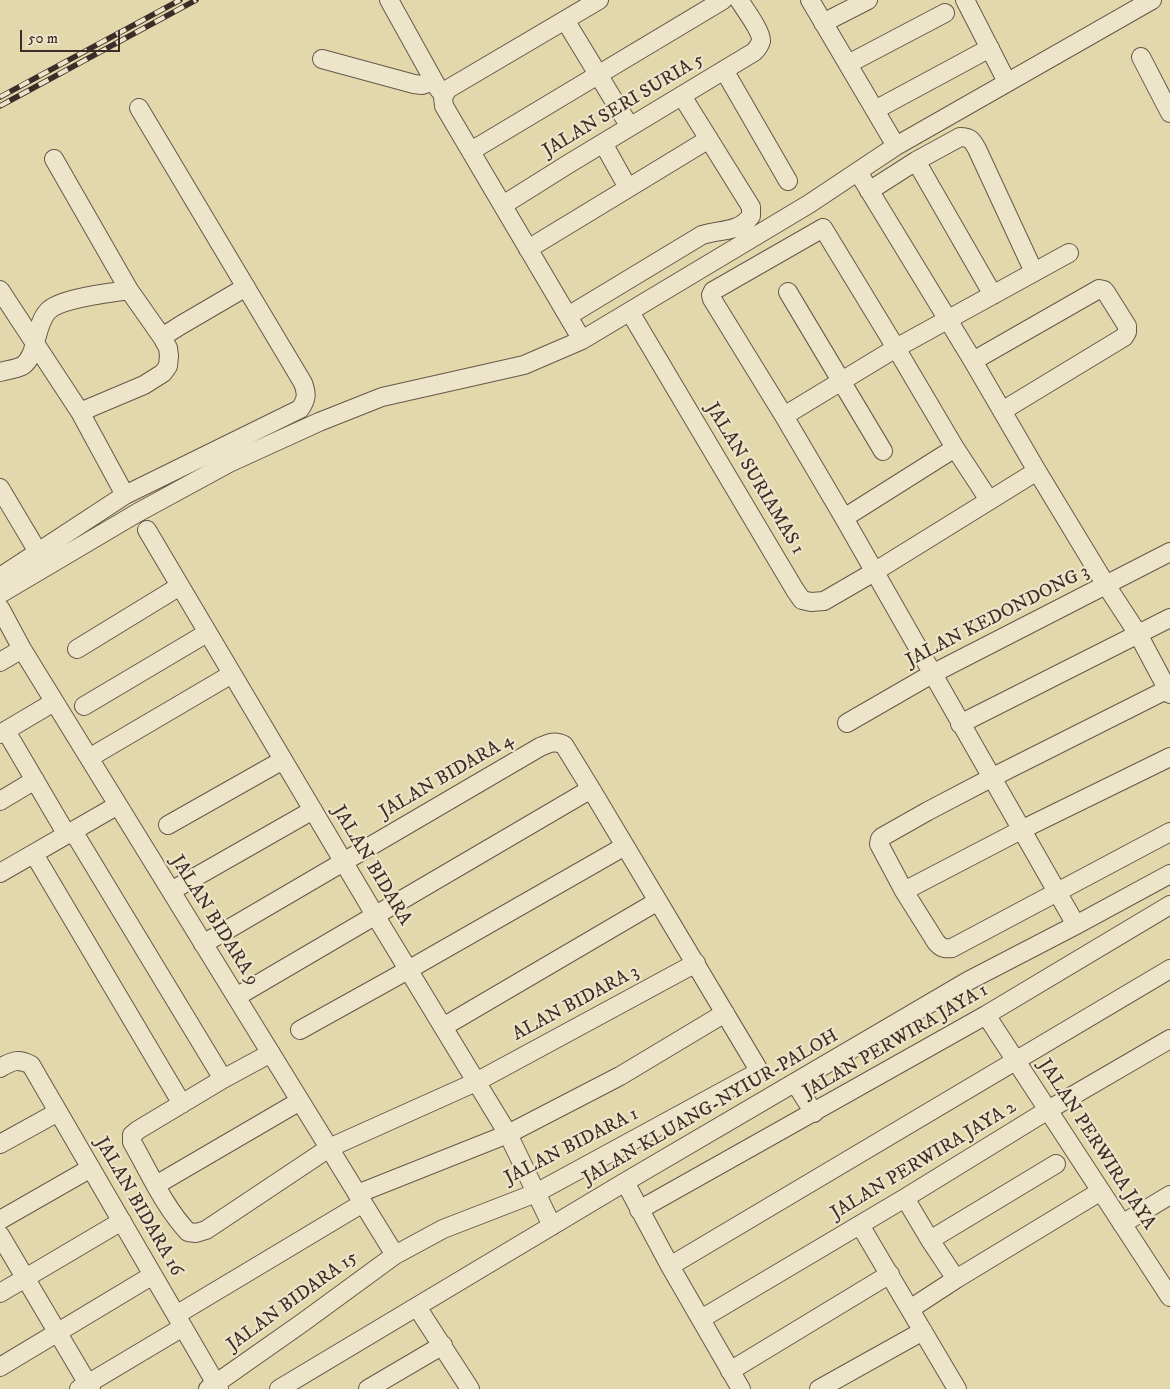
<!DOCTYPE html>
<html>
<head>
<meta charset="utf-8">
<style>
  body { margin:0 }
  #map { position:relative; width:1170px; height:1389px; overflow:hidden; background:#e3d7ac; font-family:"IM FELL DW Pica",serif }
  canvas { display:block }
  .scale { position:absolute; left:20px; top:30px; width:100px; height:22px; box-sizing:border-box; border:2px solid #3d2d28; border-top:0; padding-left:6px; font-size:15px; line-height:18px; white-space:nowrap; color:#3d2d28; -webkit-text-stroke:4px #ede5c9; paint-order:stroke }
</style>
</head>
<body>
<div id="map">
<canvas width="1170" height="1389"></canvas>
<div class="scale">50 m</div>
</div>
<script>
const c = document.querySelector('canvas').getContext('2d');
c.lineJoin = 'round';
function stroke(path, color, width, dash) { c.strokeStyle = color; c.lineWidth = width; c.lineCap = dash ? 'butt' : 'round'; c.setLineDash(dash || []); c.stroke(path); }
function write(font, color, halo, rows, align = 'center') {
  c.font = font + ' "IM FELL DW Pica",serif'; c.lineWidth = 4.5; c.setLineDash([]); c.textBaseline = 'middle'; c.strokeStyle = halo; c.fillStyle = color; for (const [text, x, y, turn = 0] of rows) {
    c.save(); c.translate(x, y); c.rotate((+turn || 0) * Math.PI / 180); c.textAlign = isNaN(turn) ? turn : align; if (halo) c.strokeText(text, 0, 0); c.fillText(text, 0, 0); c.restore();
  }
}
const minor = new Path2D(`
  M389 0 439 90
  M810 0 896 146
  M965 0 1007 82
  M565 20 630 127
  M823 23 868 0
  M1141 57 1170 113
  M322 59 414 84 422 85 434 81
  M848 64 945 13
  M724 70 788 181
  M875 110 990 48
  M603 143 628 188
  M471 151 723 0
  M54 159 129 290 162 337 168 348 169 356 168 366 163 373 144 385 80 412
  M916 161 993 295
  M858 172 973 361 1037 471 1106 585 1138 634 1170 694
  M869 191 916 161 960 137C970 137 972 140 977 149L1034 272
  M503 205 570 163 754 52C757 49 760 45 761 41 762 32 744 8 739 0
  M528 249 709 139
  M0 290 80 412 125 495
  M788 292 883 451
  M630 312 795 590 802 600 811 602 824 601 874 572 1037 471
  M568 316 702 235C720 229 738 233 751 216V207L682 96
  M162 337 181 325 246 287
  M582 340 444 106 443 97 448 89 599 0
  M973 361 1099 289 1104 290 1107 294 1127 326V332L1124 337 1002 411
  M0 372C7 370 16 369 22 366 38 356 34 326 48 311 60 298 110 293 129 290
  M784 416 896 348 1069 253
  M0 488 38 552
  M989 500 955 448 896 348 823 228 713 291 711 295 712 299 784 416 844 518 1076 925
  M844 518 955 448
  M147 530 375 915 508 1134 552 1226
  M0 577 125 495 300 409C307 399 307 394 303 383L139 108
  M0 594 137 513 229 463 319 422 382 397 524 365 582 340 809 204 896 146 1152 0
  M0 608 22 649 395 1255
  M77 649 180 586
  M0 662 22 649
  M1170 688 991 778 928 811 882 837 880 839 879 844 904 891 936 942C941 948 944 949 952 948L1170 832
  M84 706 207 633
  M847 723 932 674 1170 552
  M960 724 1170 618
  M6 731 67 835
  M0 734 54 702
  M89 758 232 674
  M0 801 35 780
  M168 825 283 760
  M73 831 223 1079
  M34 854 182 1104
  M0 873 118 805
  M171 891 313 810
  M904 891 1021 830 1170 757
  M203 944 540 747C549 743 555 740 564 745L591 789 757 1067 756 1071 751 1076 536 1193 443 1229 395 1255 302 1323 208 1389
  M236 997 591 789
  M986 1015 1170 1297
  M443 1027 658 901
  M300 1030 408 970 625 846
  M271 1053 223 1079 138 1130 132 1135V1142C149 1172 165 1208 188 1232L196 1233 206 1230 329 1148 476 1082 696 963
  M0 1068C12 1061 18 1058 31 1065L219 1389
  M795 1083 814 1113
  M0 1144 58 1112
  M625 1182 670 1266 741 1389
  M156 1185 300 1101
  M357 1194 508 1134 620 1076 725 1013
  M905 1198 930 1240 956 1279 1101 1191
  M639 1210 986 1015 1170 905
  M0 1220 91 1168
  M1122 1224 1170 1195
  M860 1225 957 1389
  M0 1235 91 1389
  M930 1240 1056 1164
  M670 1266 1170 969
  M0 1293 122 1221
  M417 1307 470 1389
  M910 1309 956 1279
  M176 1315 363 1203
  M701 1319 905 1198 1048 1110 1170 1039
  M0 1367 153 1275
  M730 1371 890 1274
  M79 1389 183 1327
  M279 1389 625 1182 968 981 1076 925 1170 874
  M368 1389 443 1345
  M819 1389 923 1331`);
const rail = new Path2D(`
  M0 97 180 0
  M0 106 196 0`);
const streetNames = [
  ["JALAN SERI SURIA 5",624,106,-31],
  ["JALAN SURIAMAS 1",754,479,59],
  ["JALAN KEDONDONG 3",998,617,-27],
  ["JALAN BIDARA 4",447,777,-30],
  ["JALAN BIDARA",371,866,59],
  ["JALAN BIDARA 9",214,921,58],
  ["ALAN BIDARA 3",576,1004,-28],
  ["JALAN PERWIRA JAYA 1",896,1042,-30],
  ["JALAN KLUANG-NYIUR-PALOH",711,1108,-30],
  ["JALAN PERWIRA JAYA",1096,1145,57],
  ["JALAN BIDARA 1",572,1147,-27],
  ["JALAN PERWIRA JAYA 2",924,1161,-31],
  ["JALAN BIDARA 16",138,1207,60],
  ["JALAN BIDARA 15",293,1302,-36]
];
stroke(minor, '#665849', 20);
stroke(minor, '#ede5c9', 18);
stroke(rail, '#3d2d28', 5.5);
stroke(rail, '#ede5c9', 4, [11]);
write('19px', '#3d2d28', '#ede5c9', streetNames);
</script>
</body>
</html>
